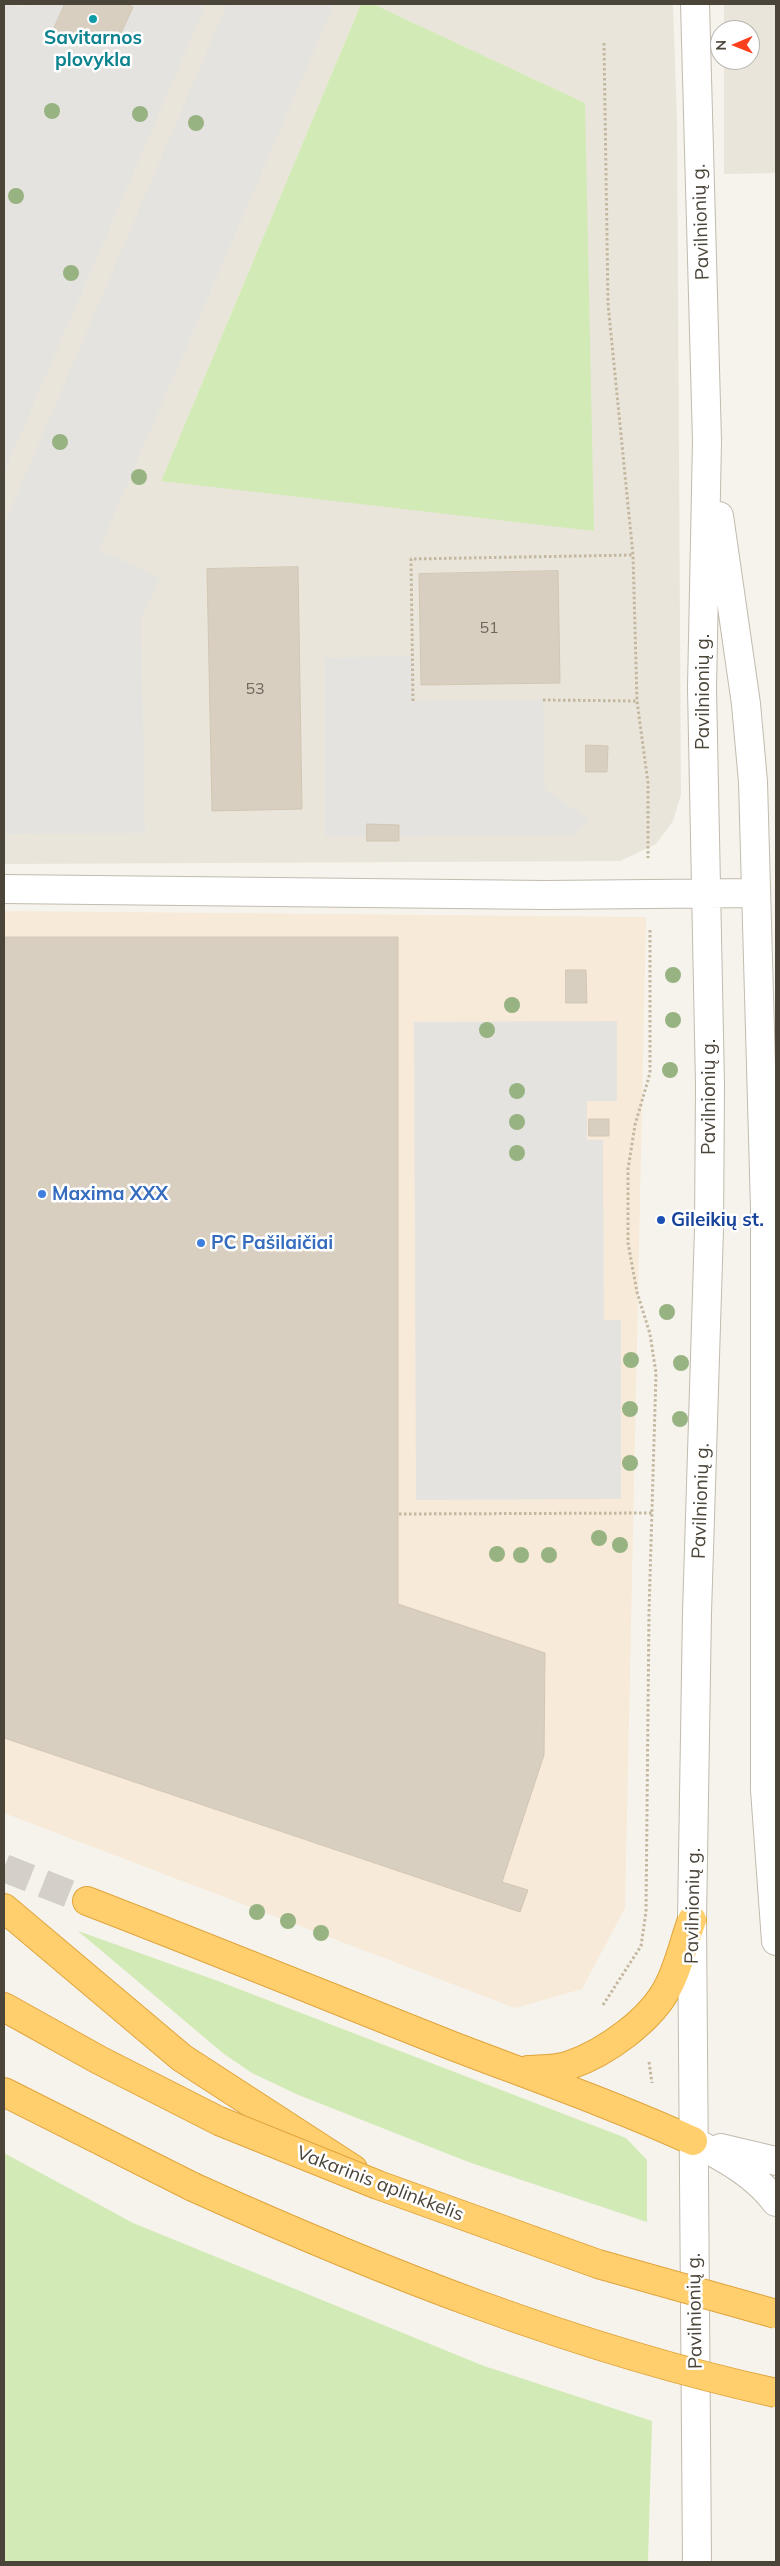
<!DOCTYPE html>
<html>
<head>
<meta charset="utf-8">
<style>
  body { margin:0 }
  #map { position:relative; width:780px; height:2566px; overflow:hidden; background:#f6f3ec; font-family:Mulish,sans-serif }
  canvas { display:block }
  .frame { position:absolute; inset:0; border:5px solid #4b4439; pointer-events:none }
  .north { position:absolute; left:710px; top:20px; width:50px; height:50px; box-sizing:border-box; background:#fff; border:1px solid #b7b4b0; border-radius:50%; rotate:269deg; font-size:14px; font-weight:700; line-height:20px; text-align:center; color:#4b4439 }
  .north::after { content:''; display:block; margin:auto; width:18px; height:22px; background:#fc3f1d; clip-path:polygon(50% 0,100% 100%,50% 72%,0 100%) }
</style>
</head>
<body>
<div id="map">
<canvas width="780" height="2566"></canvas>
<div class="frame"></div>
<div class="north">N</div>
</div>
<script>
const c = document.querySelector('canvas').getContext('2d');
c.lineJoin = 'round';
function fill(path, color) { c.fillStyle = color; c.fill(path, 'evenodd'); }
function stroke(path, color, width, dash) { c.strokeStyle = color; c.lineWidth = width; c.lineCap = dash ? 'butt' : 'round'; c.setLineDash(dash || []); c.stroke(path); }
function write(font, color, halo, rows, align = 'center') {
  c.font = font + ' Mulish,sans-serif'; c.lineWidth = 5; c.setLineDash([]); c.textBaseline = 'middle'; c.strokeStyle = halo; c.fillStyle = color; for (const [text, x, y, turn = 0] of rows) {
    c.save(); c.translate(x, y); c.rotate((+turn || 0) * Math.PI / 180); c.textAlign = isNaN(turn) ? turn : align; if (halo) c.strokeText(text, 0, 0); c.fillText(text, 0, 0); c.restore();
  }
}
const residential = new Path2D(`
  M4 4H361L161 481 585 103 373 4H673L677 123 681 794 673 821 656 844 620 861 4 864Z
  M724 4H776V173L724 174V60H750V30H724Z`);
const commercial = new Path2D(`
  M4 911 646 917 625 1908 582 1989 515 2008 4 1813Z`);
const green = new Path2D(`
  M361 4H373L585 103 594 531 161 481Z
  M78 1931 218 1981 626 2138 647 2160V2222L471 2163 296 2094 252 2073 224 2054Z
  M4 2153 133 2223 484 2366 652 2421 648 2562H4Z`);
const parking = new Path2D(`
  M4 4H14L25 8 27 4H206L4 473Z
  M227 4H334L99 550 160 578 141 618 145 833 4 834V525Z
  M412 656 413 701 543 700 545 789 589 820 574 835 325 837V658Z
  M617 1021V1101H587V1140H603L604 1320H621V1499L416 1500 414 1022Z`);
const building = new Path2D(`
  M65 4H126L133 7 116 44 87 31 81 44 53 31Z
  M298 567 302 809 212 811 207 569Z
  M558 571 560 683 421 685 419 574Z
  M586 745 608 746 607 772H586Z
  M367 824 399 825V841H367Z
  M4 937H398V1604L545 1653 544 1755 502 1882 528 1890 520 1912 4 1738Z
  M566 970H586L587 1003H566Z
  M589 1119H609V1136H589Z`);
const highwayTunnel = new Path2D(`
  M4 1868 87 1901`);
const path = new Path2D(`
  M604 43 608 304 633 555 637 701 648 783V858
  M543 700 637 701
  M413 701 411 559 633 555
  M399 1514 653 1513
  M603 2005 641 1946 646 1912 649 1612 656 1373 650 1334 637 1292 628 1243V1169L635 1125 650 1073V929
  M649 2062 652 2083`);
const minor = new Path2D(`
  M695 4 707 441 702 688 710 1085 709 1229 697 1613 692 1920 697 2562
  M719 516 746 704 753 782 765 1208V1790L776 1941
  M4 889 545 895 756 893
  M693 2141C724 2158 754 2173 776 2202
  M721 2148 776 2161`);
const highway = new Path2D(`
  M87 1901C209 1948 329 1997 450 2045 531 2076 614 2105 693 2141
  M4 1908 182 2058 353 2169
  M4 2007 99 2060 219 2121
  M528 2070C541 2069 557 2070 570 2065 605 2053 652 2020 669 1985 679 1965 684 1942 692 1920
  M4 2092 193 2187`);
const highwayBridge = new Path2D(`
  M219 2121 378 2185 598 2264 776 2314
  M193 2187C379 2271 576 2349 776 2393`);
const trees = [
  [52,111],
  [140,114],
  [196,123],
  [16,196],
  [71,273],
  [60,442],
  [139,477],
  [673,975],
  [512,1005],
  [673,1020],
  [487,1030],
  [670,1070],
  [517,1091],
  [517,1122],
  [517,1153],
  [667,1312],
  [631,1360],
  [681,1363],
  [630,1409],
  [680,1419],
  [630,1463],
  [599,1538],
  [620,1545],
  [497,1554],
  [521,1555],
  [549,1555],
  [257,1912],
  [288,1921],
  [321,1933]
];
const markers = [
  [93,19,5,"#0f9aa8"],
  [42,1194,5,"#3f7fe0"],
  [661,1220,5,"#1a4fb4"],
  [201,1243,5,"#3f7fe0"]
];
const numberNames = [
  ["51",489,628],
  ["53",255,689]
];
const cultureNames = [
  ["Savitarnos",93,38],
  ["plovykla",93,60]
];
const streetNames = [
  ["Pavilnionių g.",701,222,-92],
  ["Pavilnionių g.",703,692,-90],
  ["Pavilnionių g.",709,1097,-90],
  ["Pavilnionių g.",701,1501,-88],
  ["Pavilnionių g.",693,1906,-89],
  ["Vakarinis aplinkkelis",380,2184,21],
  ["Pavilnionių g.",695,2311,-91]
];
const shopNames = [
  ["Maxima XXX",52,1194],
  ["PC Pašilaičiai",211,1243]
];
const transitNames = [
  ["Gileikių st.",671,1220]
];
fill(residential, '#eae5da');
fill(commercial, '#f7ead8');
fill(green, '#d2eab5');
fill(parking, '#e5e3e0');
fill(building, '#d8cfc1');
stroke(building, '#d3c7b4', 1);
stroke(highwayTunnel, '#d4d0c8', 28, [28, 14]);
stroke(minor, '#c2bbae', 30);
stroke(highway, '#e0a43c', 30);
stroke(path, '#c4b79f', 3, [2.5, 2.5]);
stroke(minor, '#fff', 28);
stroke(highway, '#ffcf6e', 28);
stroke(highwayBridge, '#e0a43c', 30, []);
stroke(highwayBridge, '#ffcf6e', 28);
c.fillStyle = '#97b381';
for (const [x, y] of trees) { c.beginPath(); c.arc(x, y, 8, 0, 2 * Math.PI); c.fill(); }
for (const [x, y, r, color] of markers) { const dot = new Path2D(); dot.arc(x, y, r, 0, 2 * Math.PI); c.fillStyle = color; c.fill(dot); stroke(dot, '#fff', 2); }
write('16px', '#6e675b', null, numberNames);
write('bold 19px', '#0d838f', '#fff', cultureNames);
write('19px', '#4b4439', '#fff', streetNames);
write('bold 19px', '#366cbe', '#fff', shopNames, 'left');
write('bold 19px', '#164399', '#fff', transitNames, 'left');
</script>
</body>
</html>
